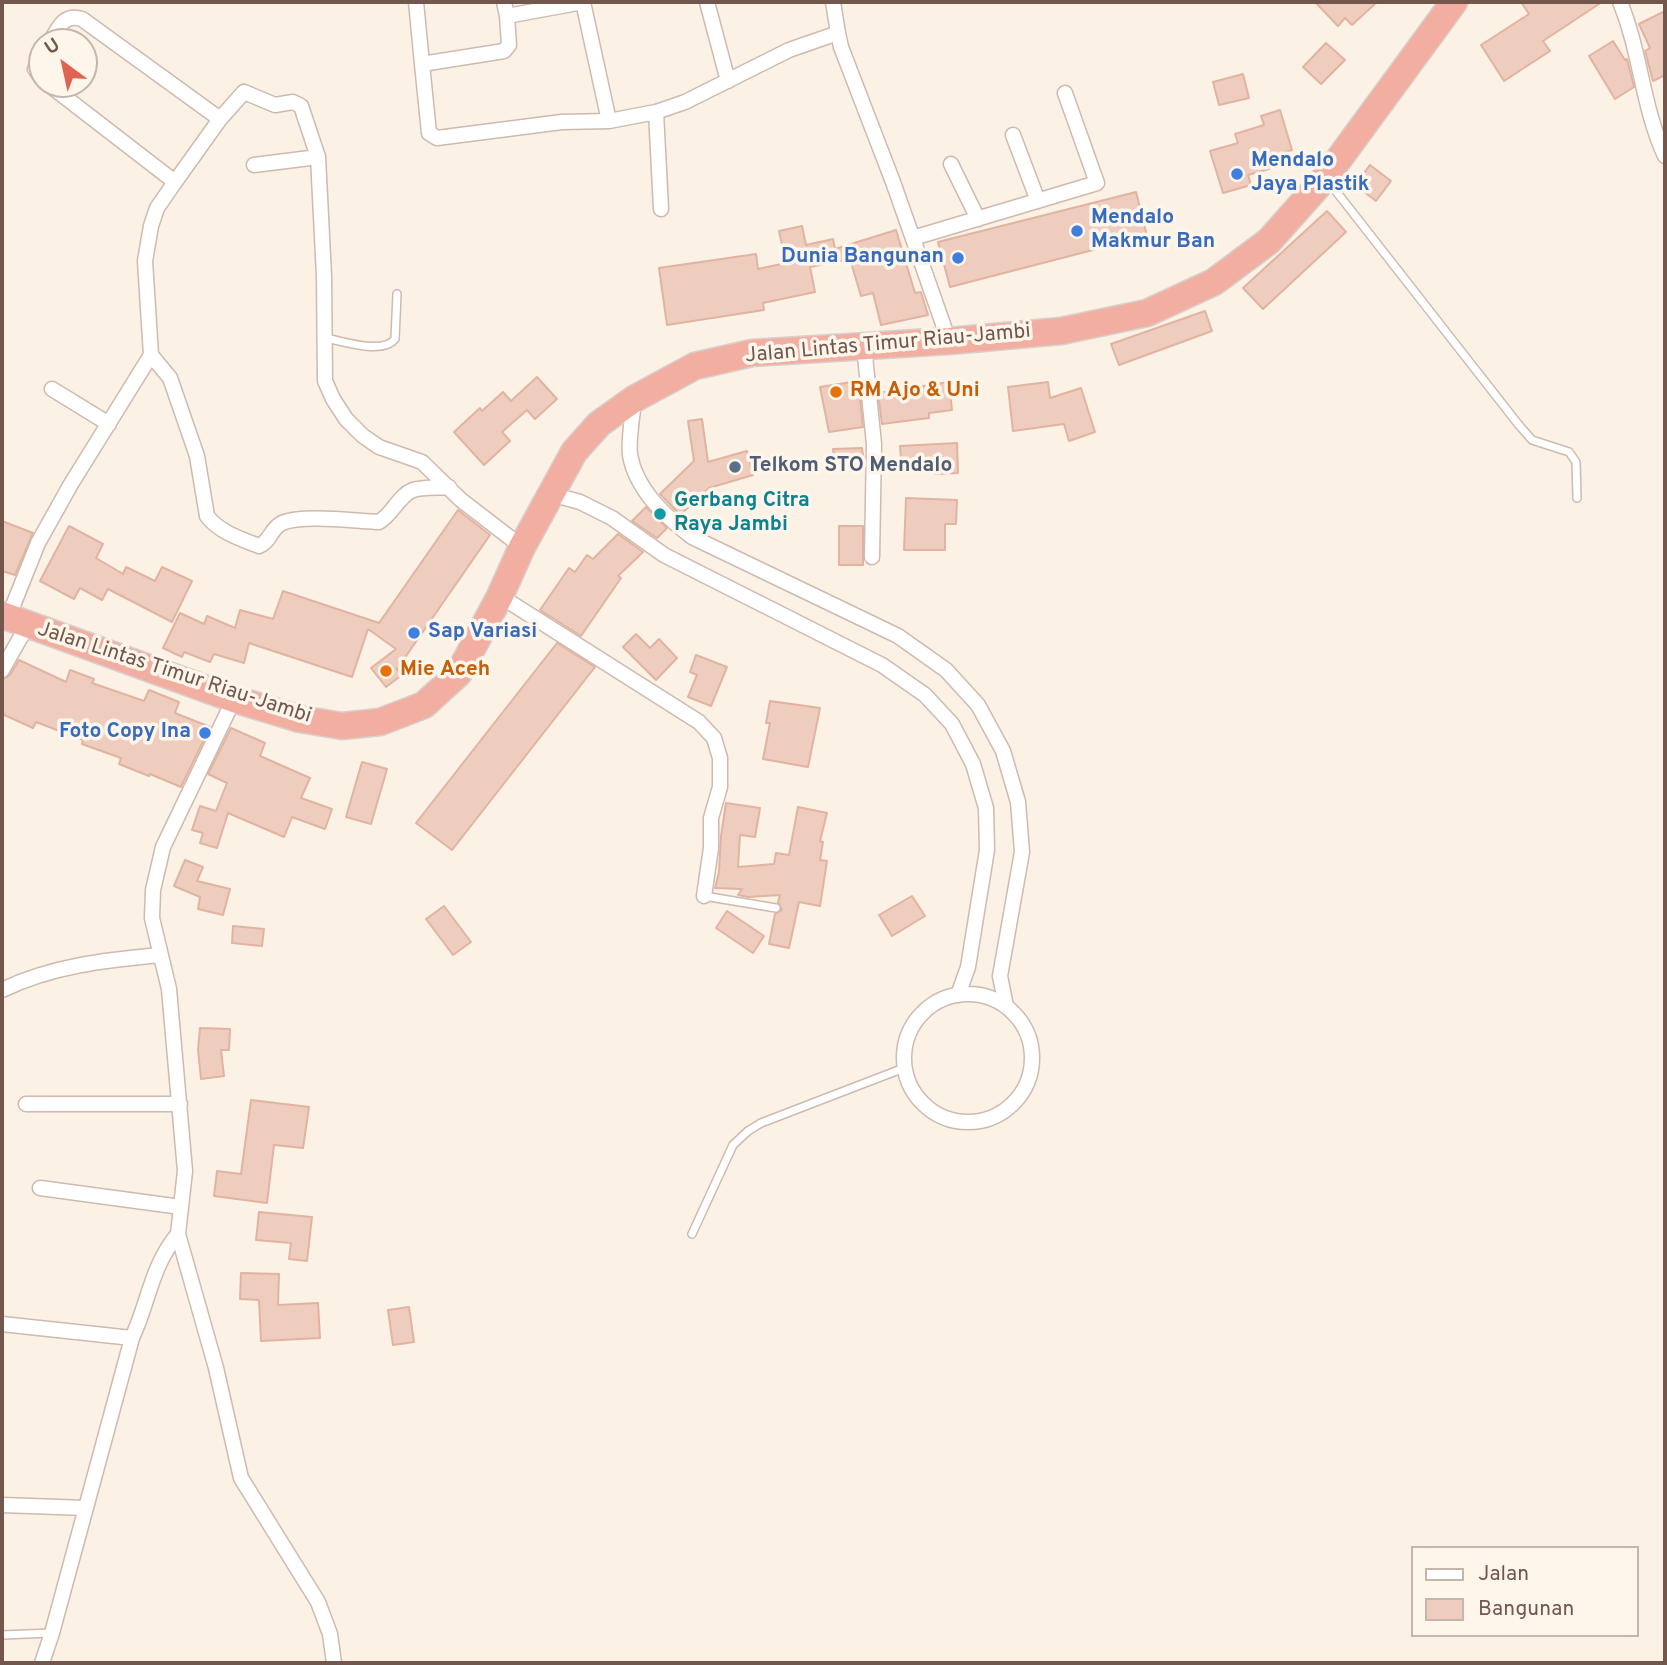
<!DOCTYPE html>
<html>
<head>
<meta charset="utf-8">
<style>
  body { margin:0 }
  #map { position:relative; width:1667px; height:1665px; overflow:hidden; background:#fbf1e5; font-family:Overpass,sans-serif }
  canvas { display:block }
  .frame { position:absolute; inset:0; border:4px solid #73564c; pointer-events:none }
  .legend { position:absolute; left:1411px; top:1546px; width:228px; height:91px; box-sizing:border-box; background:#fef5eb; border:2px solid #c6b5ab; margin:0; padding:9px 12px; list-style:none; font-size:21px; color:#73564c }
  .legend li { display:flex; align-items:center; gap:14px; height:35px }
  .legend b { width:35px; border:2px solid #c6b5ab }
  .north { position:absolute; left:28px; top:28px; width:70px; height:70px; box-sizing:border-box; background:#fef5eb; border:2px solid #c6b5ab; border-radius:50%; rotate:327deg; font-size:19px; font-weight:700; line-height:28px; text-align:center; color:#73564c }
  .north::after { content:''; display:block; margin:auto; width:24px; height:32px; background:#de6451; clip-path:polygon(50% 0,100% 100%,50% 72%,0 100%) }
</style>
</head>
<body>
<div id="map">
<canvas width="1667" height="1665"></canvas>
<div class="frame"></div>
<ul class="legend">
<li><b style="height:9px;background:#fff"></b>Jalan</li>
<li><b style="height:19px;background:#efcdbe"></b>Bangunan</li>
</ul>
<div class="north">U</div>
</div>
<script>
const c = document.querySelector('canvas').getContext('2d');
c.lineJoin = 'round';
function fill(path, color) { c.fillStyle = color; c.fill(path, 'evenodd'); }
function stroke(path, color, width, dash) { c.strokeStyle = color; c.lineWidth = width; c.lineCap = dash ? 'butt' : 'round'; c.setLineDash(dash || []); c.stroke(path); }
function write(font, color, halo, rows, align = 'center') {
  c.font = font + ' Overpass,sans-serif'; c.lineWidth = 7; c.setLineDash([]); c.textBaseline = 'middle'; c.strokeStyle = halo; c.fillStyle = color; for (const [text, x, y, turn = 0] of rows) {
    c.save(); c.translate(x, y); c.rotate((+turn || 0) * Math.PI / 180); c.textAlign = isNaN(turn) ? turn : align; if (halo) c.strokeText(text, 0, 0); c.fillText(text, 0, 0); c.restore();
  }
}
const building = new Path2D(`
  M1315 2H1377L1352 25 1345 18 1338 26Z
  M1521 2H1602L1543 41 1550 51 1504 81 1481 45 1529 14Z
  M1665 11V75L1653 81 1645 51 1650 48 1639 24Z
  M1613 41 1625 60 1627 59 1634 87 1615 99 1589 56Z
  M1326 43 1345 60 1321 84 1303 67Z
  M1243 74 1249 98 1219 105 1213 82Z
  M1280 110 1292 150 1265 158 1269 169 1248 175 1251 185 1223 193 1210 151 1238 143 1235 134 1264 125 1261 116Z
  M1370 165 1391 181 1376 201 1355 185Z
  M1136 192 1147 236 950 287 938 242Z
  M1327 211 1346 232 1263 309 1243 288Z
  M802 226 806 245 833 239 835 249 896 230 915 293 921 292 928 315 881 325 873 293 861 296 850 259 810 267 815 292 763 303 764 310 667 325 659 268 756 254 758 269 786 263 779 231Z
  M1205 311 1212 331 1119 365 1111 344Z
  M537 377 557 399 535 419 527 410 502 432 510 441 484 465 454 432 480 408 482 411 503 392 511 401Z
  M858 381 863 427 829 432 820 387Z
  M949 382 952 410 929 413V418L882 424 878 393Z
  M1048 382 1050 398 1081 388 1095 432 1069 441 1064 424 1013 431 1008 387Z
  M702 419 708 462 747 451 753 475 709 488 680 515 660 494 694 461 688 421Z
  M957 443 958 473 935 474V468L902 470 900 446Z
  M862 448 864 462 835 465 833 449Z
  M906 498 957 500 956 524H945V550H904Z
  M646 507 667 528 657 538 632 521Z
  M458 510 490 535 397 669 402 675 386 687 371 668 396 649 368 629 352 677 249 643 244 663 214 654 210 662 184 652 182 657 163 648 180 613 204 624 207 616 235 628 240 610 273 619 283 591 379 623Z
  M2 521 33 533 15 575 2 571Z
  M69 526 103 544 96 558 123 574 126 567 155 581 162 567 192 581 172 622 108 589 102 600 80 588 74 599 40 581Z
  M839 526H863V565H839Z
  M618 534 643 552 618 576 621 578 581 636 540 610 569 568 575 572 587 555 593 559Z
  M636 634 650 648 659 639 677 658 656 680 623 647Z
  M557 643 595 667 452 850 416 823Z
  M696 655 727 667 711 706 688 697 697 675 690 672Z
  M19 660 66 682 70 670 94 679 92 683 144 701 149 690 179 702 175 713 210 727 181 787 150 774 149 776 119 764 121 758 82 744 83 740 36 722 33 728 2 714V680L10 675Z
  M770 701 820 708 808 767 763 759 770 723H766Z
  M231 728 265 743 260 756 310 778 301 798 332 809 325 829 292 817 284 837 228 813 217 848 200 843 203 833 192 830 200 806 216 811 227 783 208 774Z
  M362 762 387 769 371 824 346 817Z
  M726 803 760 808 755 837 740 835 738 867 774 864 776 853 789 855 798 807 827 813 820 841 823 842 820 860 827 861 820 906 799 902 789 948 769 944 775 914 782 910 778 902 780 895 748 897 738 895 742 889 715 888 719 872 721 836Z
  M185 860 203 867 197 881 230 889 223 915 198 909 200 897 174 886Z
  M912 896 925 916 892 936 879 915Z
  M444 906 471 942 453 955 426 919Z
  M727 911 764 936 753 953 716 928Z
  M233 926 264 929 262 946 232 943Z
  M200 1028 230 1029 229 1050H221L224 1076 201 1079 198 1050Z
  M251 1100 309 1107 303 1148 274 1145 267 1203 214 1196 217 1171 241 1174Z
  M259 1212 312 1217 307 1261 289 1259 291 1243 256 1240Z
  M241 1273 279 1274 278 1305 318 1303 320 1338 261 1341 259 1300 240 1299Z
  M409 1307 414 1342 393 1345 388 1310Z`);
const lane = new Path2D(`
  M1328 181 1518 424 1532 440 1569 452 1576 462 1577 498
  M325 338C343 341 383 355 395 339L397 294
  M704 896 776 908
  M692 1234 733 1145 748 1131 761 1123 904 1068
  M2 1635 52 1633`);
const street = new Path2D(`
  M416 2 422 64
  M504 2 507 16 583 2
  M583 2 609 121 656 112 685 102 789 50 838 33 841 47 893 182 949 341
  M707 2 728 81
  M833 2 838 33
  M1620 2C1641 53 1642 106 1665 156
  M507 16 509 45 504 51 422 64 429 133 437 138 562 122 609 121
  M50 42C58 29 63 13 82 19L220 119 175 182
  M42 54 35 69 42 79
  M48 84 175 182 157 208 151 226 145 261 151 355 170 378 197 456 207 516C219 532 241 539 259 546 270 542 271 528 282 523 302 514 355 521 379 522 393 514 398 496 413 490 423 487 438 488 449 487
  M656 112 661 209
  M220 119 244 92 275 105 293 102 301 106 318 157 324 276 325 381 333 399 346 419 363 436 379 447 422 462 461 500 522 547
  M1013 135 1038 201
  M951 164 978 219
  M254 165 318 157
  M913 238 1097 183 1065 93
  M864 346 874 444 872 557
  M52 389 109 424
  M634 399C633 416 628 438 630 455 636 490 666 517 692 537L898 636 946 670 978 705 1003 751 1018 802 1022 852 1000 976 1006 1006
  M551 494 580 502 612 518 664 555 882 665 925 695 952 724 973 764 986 808 987 850 968 967 958 995
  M500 596 699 722 714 738 720 758V787L711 818V848L704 896
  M8 618 38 543 71 484 151 355
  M2 670 27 626
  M234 699 163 847 153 890 152 918 169 989 185 1171 178 1234 216 1368 241 1478 318 1602 330 1634 334 1663
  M2 990C51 966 106 960 160 955
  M904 1058a64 64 0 1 1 128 0a64 64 0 1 1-128 0Z
  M26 1104H180
  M40 1188 181 1207
  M2 1324 132 1338C149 1302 151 1266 178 1234
  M2 1505 86 1508
  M42 1663 52 1633 132 1338`);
const highway = new Path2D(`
  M2 615 234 699 300 719 342 726 380 722 424 705 459 673 500 596 522 547 574 452 599 424 634 399 695 366 752 353 949 341 1061 331 1147 313 1214 282 1269 241 1325 178 1454 2`);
const markers = [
  [1237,174,7,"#3f7fe0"],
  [1077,231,7,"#3f7fe0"],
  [958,258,7,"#3f7fe0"],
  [836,392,7,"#e8710a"],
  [735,467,7,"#5c6f8a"],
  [660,514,7,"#0f9aa8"],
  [414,633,7,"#3f7fe0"],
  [386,671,7,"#e8710a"],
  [205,733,7,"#3f7fe0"]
];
const shopNames = [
  ["Mendalo",1251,162],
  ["Jaya Plastik",1251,186],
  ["Mendalo",1091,219],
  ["Makmur Ban",1091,243],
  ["Dunia Bangunan",944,258,"right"],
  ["Sap Variasi",428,633],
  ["Foto Copy Ina",191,733,"right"]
];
const streetNames = [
  ["Jalan Lintas Timur Riau-Jambi",888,345,-5],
  ["Jalan Lintas Timur Riau-Jambi",174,674,18]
];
const foodNames = [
  ["RM Ajo & Uni",850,392],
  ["Mie Aceh",400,671]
];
const serviceNames = [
  ["Telkom STO Mendalo",749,467]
];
const cultureNames = [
  ["Gerbang Citra",674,502],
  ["Raya Jambi",674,526]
];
fill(building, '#efcdbe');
stroke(building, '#e1b3a0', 2);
stroke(lane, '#cebaaf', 10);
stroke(street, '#cebaaf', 17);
stroke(highway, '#d8d0cd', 29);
stroke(lane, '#fff', 7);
stroke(street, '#fff', 14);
stroke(highway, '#f2aea0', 26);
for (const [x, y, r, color] of markers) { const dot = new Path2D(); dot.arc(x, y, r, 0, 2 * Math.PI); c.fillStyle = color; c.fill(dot); stroke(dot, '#fef5eb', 2.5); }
write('bold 21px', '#366cbe', '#fef5eb', shopNames, 'left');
write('21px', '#73564c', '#fef5eb', streetNames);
write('bold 21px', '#c56008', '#fef5eb', foodNames, 'left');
write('bold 21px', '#4e5e75', '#fef5eb', serviceNames, 'left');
write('bold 21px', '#0d838f', '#fef5eb', cultureNames, 'left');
</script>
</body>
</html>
